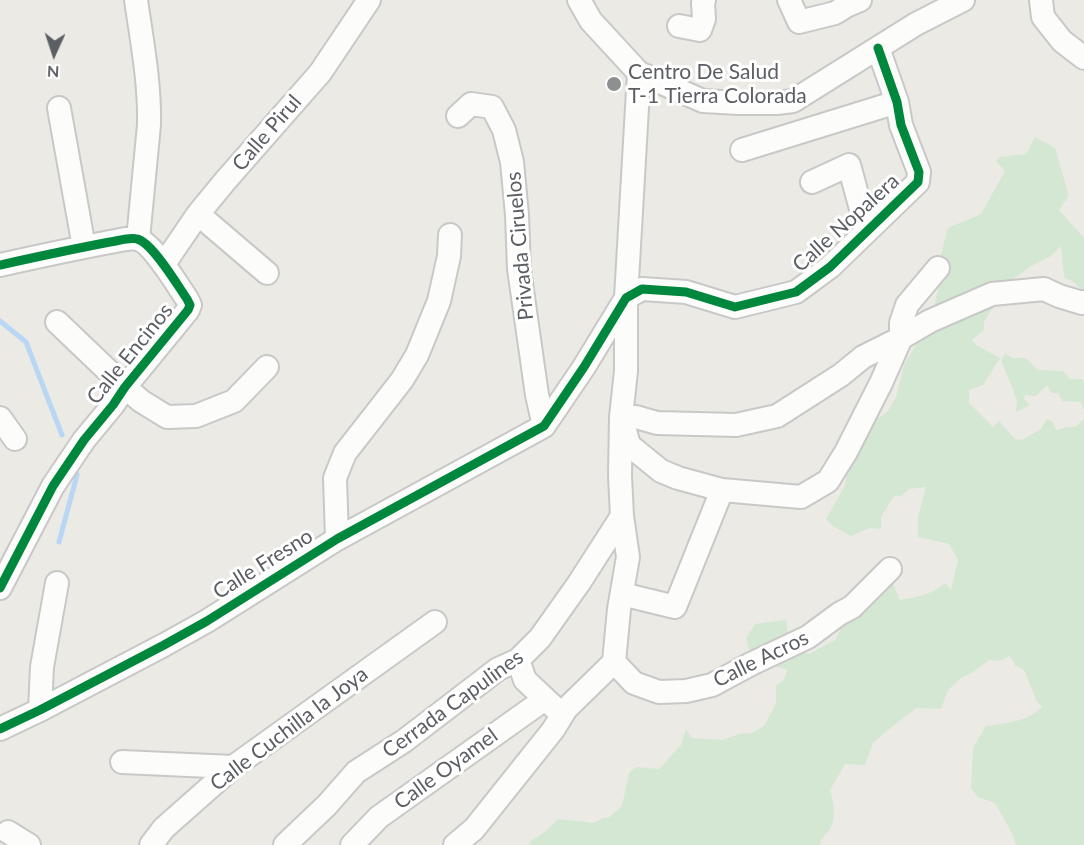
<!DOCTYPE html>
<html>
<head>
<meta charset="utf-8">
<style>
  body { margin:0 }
  #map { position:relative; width:1084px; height:845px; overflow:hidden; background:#ebeae5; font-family:Lato,sans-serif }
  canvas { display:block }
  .north { position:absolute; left:24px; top:24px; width:60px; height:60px; -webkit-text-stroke:4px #fff; paint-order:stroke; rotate:183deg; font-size:16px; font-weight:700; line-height:24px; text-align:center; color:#5b5e63 }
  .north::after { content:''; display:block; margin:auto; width:21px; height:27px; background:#5b5e63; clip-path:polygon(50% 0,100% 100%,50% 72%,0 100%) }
</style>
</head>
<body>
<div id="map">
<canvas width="1084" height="845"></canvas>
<div class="north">N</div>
</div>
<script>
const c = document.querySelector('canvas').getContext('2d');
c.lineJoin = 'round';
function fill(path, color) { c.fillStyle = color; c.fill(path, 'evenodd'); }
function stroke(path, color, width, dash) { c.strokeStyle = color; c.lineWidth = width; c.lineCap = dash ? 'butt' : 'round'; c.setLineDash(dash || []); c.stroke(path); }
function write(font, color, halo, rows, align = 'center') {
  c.font = font + ' Lato,sans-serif'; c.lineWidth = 6; c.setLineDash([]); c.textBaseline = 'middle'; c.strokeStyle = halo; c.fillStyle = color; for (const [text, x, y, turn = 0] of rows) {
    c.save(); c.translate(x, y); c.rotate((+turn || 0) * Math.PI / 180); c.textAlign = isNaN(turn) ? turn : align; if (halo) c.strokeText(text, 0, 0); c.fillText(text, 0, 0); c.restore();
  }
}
const green = new Path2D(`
  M1035 137 1055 148 1068 193V197L1059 210 1084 238V293L1075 283 1064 277 1061 246 1051 256 1031 266 1012 280 1001 283 994 305 984 322V330L972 340 976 345 1000 358 983 385 969 390V403L993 427 999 421 1015 439 1022 440 1041 429 1047 419 1053 422 1056 430 1067 427H1075L1084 419V845H1016L1013 835 995 803 978 797 971 788 973 748 986 726C1006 723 1027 722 1042 707L1035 699V696L1024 670 1015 665 1010 656 1000 661 989 660 970 674 962 677 948 690 941 709 916 708 888 730 873 743 865 765 845 764 830 790C833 801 837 818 830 829 826 835 821 838 820 845H529L532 840 545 832 558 819 594 823 603 818H608L622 806 629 773 636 767 659 769 681 745 686 729 692 738 723 740 739 734 752 733 764 726 776 704V686L784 680 788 670 752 659 746 638 755 624 786 620 791 650 809 654 835 640 846 619 892 582 900 600C915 597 933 595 945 583L951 590 958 560 949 544 918 537V517L926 487 909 489 901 496H894L881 517V529L870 528 851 536 833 526 826 519 845 486 854 437 888 411 896 397 904 365 931 319 938 290V266L948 228 981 214 1005 171 996 161 1000 157 1026 154Z
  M1005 353 1012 358H1026L1037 370 1063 371 1070 379H1081L1084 381V410L1080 402 1062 401 1058 393H1051L1047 385 1036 396 1025 395 1024 399 1030 405 1016 412 1017 399 1014 395V391L1001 361Z`);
const stream = new Path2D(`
  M0 321 26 342 62 435
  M59 542 77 475 74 466`);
const minor = new Path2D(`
  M136 0C142 42 150 83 149 125L138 239
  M579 0 591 21 639 73 703 101 739 103H777L793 101 916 24 963 0
  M789 0 799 22 835 13 848 5 860 0
  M1041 0 1043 17 1062 41 1084 58
  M679 26 700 30 704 19 703 3 704 0
  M59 108 84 247
  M458 116 471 104 492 107 504 130 512 162 517 215 519 269 537 395 544 426
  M742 150 897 102
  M812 182 849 165 867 231
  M198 214 267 273
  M164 264 198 214 226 180 320 73 369 0
  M0 265C36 257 73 249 110 242 118 241 129 237 137 239 152 242 178 286 187 299L190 305 188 310 125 387 113 405 84 440 53 486 0 588
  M57 322 125 387 141 401 167 417 196 416 234 401 267 367
  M621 417H636L657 423 736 425 777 416 841 375 863 357 901 338 930 321 992 294 1044 289 1059 296 1082 303 1084 302
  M0 418 15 439
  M624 427 629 445 661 471 678 478 722 490 801 497 828 481 846 452 881 383 901 338V323L907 305 938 268
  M337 539 335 478 345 453 402 380 417 355 439 301 449 256 450 235
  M622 594 675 607 722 490
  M518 660 525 680 556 709
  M614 662 619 609 628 557 622 516 620 476 621 417 626 371V298L639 73
  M614 662 634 683 659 692 686 691 712 685 751 664 808 637 839 614 852 607 890 569
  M40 710 42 667 57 583
  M0 729 40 710 164 645 207 621 337 539 544 426 584 367 626 298 642 289 686 292 735 307 796 292 830 267 918 182 919 172 901 125 897 102 878 48
  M122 762 233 767
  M8 832 29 845
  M151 845 164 828 233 767 435 622
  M285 845 327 805 356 772 404 741 498 669 518 660 540 638 579 583 622 516
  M352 845 379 817 545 699
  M455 845 474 829 553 730 566 709 614 662`);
const cycleway = new Path2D(`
  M0 265C36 257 73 249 110 242 118 241 129 237 137 239 152 242 178 286 187 299L190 305 188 310 125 387 113 405 84 440 53 486 0 588
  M0 729 40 710 164 645 207 621 337 539 544 426 584 367 626 298 642 289 686 292 735 307 796 292 830 267 918 182 919 172 901 125 897 102 878 48`);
const markers = [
  [614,84,8,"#8d8f90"]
];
const poiNames = [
  ["Centro De Salud",628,72],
  ["T-1 Tierra Colorada",628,96]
];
const streetNames = [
  ["Calle Pirul",267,133,-49],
  ["Calle Nopalera",846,223,-42],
  ["Privada Ciruelos",520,246,-95],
  ["Calle Encinos",130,354,-51],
  ["Calle Fresno",263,564,-32],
  ["Calle Acros",761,659,-26],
  ["Cerrada Capulines",453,704,-36],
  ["Calle Cuchilla la Joya",289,729,-37],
  ["Calle Oyamel",446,769,-36]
];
fill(green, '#d3e7d2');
stroke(stream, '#b9d7f5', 5);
stroke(minor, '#c8c8c8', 26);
stroke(minor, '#fcfcfb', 22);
stroke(cycleway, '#00873e', 9);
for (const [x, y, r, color] of markers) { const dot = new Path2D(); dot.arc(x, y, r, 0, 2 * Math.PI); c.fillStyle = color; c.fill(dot); stroke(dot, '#fff', 2); }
write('21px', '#5b5e63', '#fff', poiNames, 'left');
write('21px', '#5b5e63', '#fff', streetNames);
</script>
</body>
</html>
